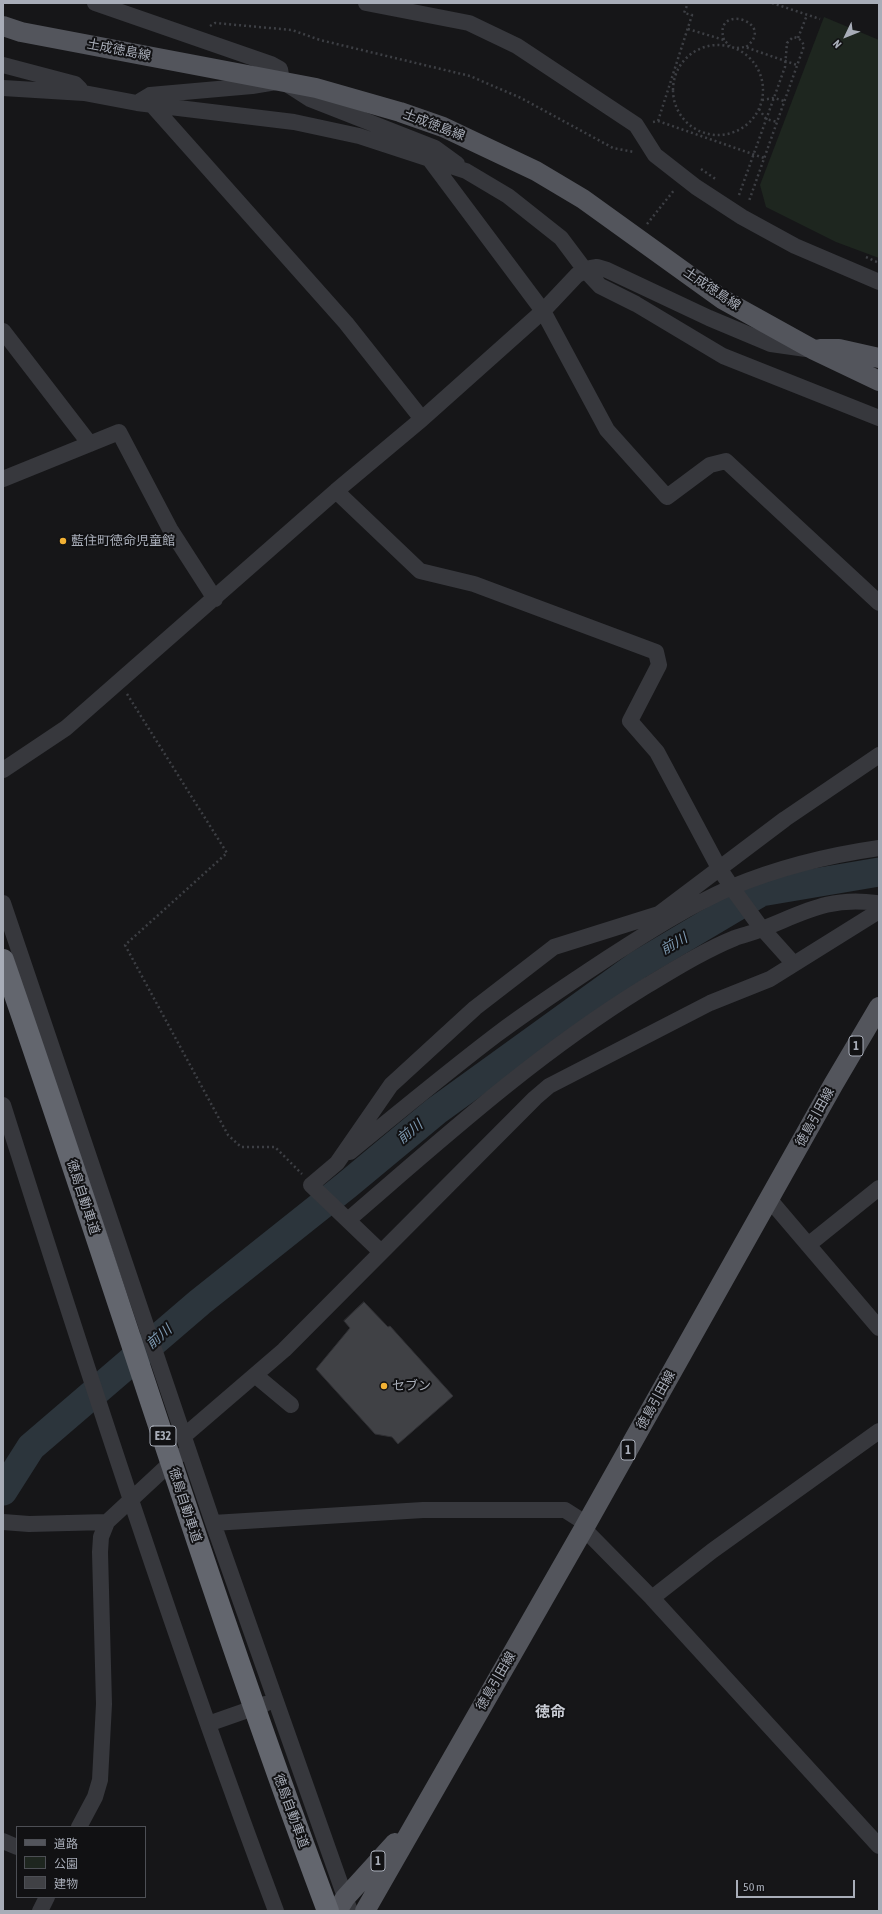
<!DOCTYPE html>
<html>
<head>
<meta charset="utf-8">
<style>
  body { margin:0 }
  #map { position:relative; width:882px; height:1914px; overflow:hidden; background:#161618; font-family:"Asap Condensed","Noto Sans JP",sans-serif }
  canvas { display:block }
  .frame { position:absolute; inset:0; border:4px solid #a8adb8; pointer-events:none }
  .legend { position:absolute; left:16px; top:1826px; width:130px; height:72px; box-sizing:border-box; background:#111113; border:1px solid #4d4f55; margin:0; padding:5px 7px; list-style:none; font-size:12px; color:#a8adb8 }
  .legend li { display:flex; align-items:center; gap:8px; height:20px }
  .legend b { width:20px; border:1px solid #4d4f55 }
  .north { position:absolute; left:826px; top:16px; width:40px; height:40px; -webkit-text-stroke:3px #111113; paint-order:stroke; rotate:227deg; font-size:11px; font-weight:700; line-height:16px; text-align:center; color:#a8adb8 }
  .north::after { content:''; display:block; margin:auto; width:14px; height:18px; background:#a8adb8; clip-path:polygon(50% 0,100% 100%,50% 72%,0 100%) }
  .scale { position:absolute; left:736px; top:1880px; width:119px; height:18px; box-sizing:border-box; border:2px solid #a8adb8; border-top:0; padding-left:5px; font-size:12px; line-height:14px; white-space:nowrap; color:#a8adb8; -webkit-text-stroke:3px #111113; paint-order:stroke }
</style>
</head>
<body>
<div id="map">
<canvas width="882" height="1914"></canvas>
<div class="frame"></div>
<ul class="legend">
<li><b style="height:5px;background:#53555c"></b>道路</li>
<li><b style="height:11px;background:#1e261f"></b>公園</li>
<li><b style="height:11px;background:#404145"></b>建物</li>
</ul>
<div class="north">N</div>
<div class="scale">50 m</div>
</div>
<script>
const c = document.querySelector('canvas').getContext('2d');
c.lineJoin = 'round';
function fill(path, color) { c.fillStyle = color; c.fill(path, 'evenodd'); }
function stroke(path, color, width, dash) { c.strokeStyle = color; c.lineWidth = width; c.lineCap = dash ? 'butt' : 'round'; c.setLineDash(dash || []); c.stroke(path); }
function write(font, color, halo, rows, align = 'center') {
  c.font = font + ' "Asap Condensed","Noto Sans JP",sans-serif'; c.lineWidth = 4; c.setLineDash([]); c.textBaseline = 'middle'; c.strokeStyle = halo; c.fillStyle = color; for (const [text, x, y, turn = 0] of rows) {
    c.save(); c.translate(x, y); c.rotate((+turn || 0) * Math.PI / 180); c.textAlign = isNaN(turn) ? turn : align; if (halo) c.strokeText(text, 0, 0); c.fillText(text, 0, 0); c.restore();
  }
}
const green = new Path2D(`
  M824 17 879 40V258L836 242 766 207 760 185Z`);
const river = new Path2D(`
  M3 1491 31 1447 200 1302 347 1185 436 1111 638 965 761 892 879 872`);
const building = new Path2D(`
  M364 1302 388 1327 390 1326 453 1396 398 1444 392 1437 375 1434 316 1369 350 1328 344 1321Z`);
const path = new Path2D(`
  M772 3 820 19
  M210 26 215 23 292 30 320 40 470 76 521 98 613 148 634 152
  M688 29 724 40 730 46
  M798 38 807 15
  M724 40C712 2 778 22 746 47
  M673 90a45 45 0 1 1 90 0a45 45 0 1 1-90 0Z
  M737 48 745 47 797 65
  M762 100 774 98 784 101
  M759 109 766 119 777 122
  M658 121 692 15 684 13 688 3
  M653 122 658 121 764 158
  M701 169 717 180
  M739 195 785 67 787 43 793 37C799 38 802 40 804 46L749 201
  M647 224 675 189
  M866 257 879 263
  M127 694 227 853 125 945 228 1135 241 1147H275L302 1174`);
const minor = new Path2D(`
  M95 3 271 64 280 69 282 81
  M366 3 469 23 517 46 636 125 655 155 696 187 742 217 795 246 879 282
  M3 65 75 84 80 89
  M3 88 84 93 137 103 294 122 359 136 466 171 508 196 561 238 585 270 600 286 636 304 723 356 879 418
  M140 101 150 95 252 86 282 81 310 99 435 148 457 164
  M152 105 346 323 422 419
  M430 160 543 311 607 430 667 497 710 465 726 461 879 603
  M3 331 90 444
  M3 479 119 432 170 529 215 599
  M336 491 420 571 474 584 656 652 659 665 630 721 657 752 719 868 735 892 759 925 794 964
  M3 770 66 728 336 491 422 419 543 311 577 275 591 268 597 267 607 270 709 318 771 344 806 349
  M3 903 213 1523 350 1911
  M3 1105C89 1376 176 1645 276 1911
  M350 1152C398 1113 446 1073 496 1035 532 1008 570 983 608 958 648 932 689 906 732 887 778 868 830 855 879 848
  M769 1199 879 1328
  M348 1220C443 1138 536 1054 643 988 673 970 703 951 735 938 743 935 753 933 762 929 803 913 830 896 876 903
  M808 1245 879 1188
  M381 1252 311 1185 337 1163 391 1085 475 1008 554 947 659 914 785 819 879 755
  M255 1375 291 1405
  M184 1436 284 1350 535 1098 549 1086 710 1003 770 979 879 911
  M3 1522 29 1524 107 1522 101 1537 100 1552 104 1704 100 1780 95 1797 79 1827
  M107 1522 178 1456
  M213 1523 423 1510H565L587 1524
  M583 1530 591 1536 652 1598 879 1846
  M652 1598 712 1551 879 1431
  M208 1724 265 1704
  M3 1841 17 1847
  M40 1911 47 1897`);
const major = new Path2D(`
  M3 26 21 32 316 88 400 112 443 127 536 171 583 199 722 299 814 350 879 381
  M820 349H839L879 358
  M337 1911 345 1898 395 1843
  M365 1911 583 1530 833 1085 879 1007`);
const highwayBridge = new Path2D(`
  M3 960C113 1276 210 1597 328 1911`);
const markers = [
  [63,541,4,"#f2b134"],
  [384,1386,4,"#f2b134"]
];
const shields = [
  [856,1046,14],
  [163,1436,26],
  [628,1450,14],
  [378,1861,14]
];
const shieldNames = [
  ["1",856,1046],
  ["E32",163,1436],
  ["1",628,1450],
  ["1",378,1861]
];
const streetNames = [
  ["土成徳島線",119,50,11],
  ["土成徳島線",434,125,21],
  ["土成徳島線",712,289,34],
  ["徳島引田線",815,1117,-61],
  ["徳島自動車道",83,1197,72],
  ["徳島引田線",656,1400,-61],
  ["徳島自動車道",185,1505,72],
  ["徳島引田線",496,1681,-60],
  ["徳島自動車道",291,1811,70]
];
const poiNames = [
  ["藍住町徳命児童館",71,541],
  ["セブン",392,1386]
];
const waterNames = [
  ["前川",674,944,-30],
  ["前川",410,1132,-40],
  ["前川",159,1337,-41]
];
const quarterNames = [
  ["徳命",550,1712]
];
fill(green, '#1e261f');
stroke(river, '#2c353c', 29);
fill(building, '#404145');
stroke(building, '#303034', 1);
stroke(path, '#3d3f44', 2.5, [2, 3]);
stroke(minor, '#37383d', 16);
stroke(major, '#53555c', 20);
stroke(highwayBridge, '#63666e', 22);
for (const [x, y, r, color] of markers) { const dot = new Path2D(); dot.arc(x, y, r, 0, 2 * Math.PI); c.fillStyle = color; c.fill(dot); stroke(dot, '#111113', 1.5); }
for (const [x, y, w] of shields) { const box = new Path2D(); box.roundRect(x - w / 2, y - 10, w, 20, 3); c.fillStyle = '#111113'; c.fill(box); stroke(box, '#a8adb8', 1); }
write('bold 12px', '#a8adb8', null, shieldNames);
write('13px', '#a8adb8', '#111113', streetNames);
write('13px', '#a8adb8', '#111113', poiNames, 'left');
write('italic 14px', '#7f9bb3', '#111113', waterNames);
write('bold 15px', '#c9ccd4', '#111113', quarterNames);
</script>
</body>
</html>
